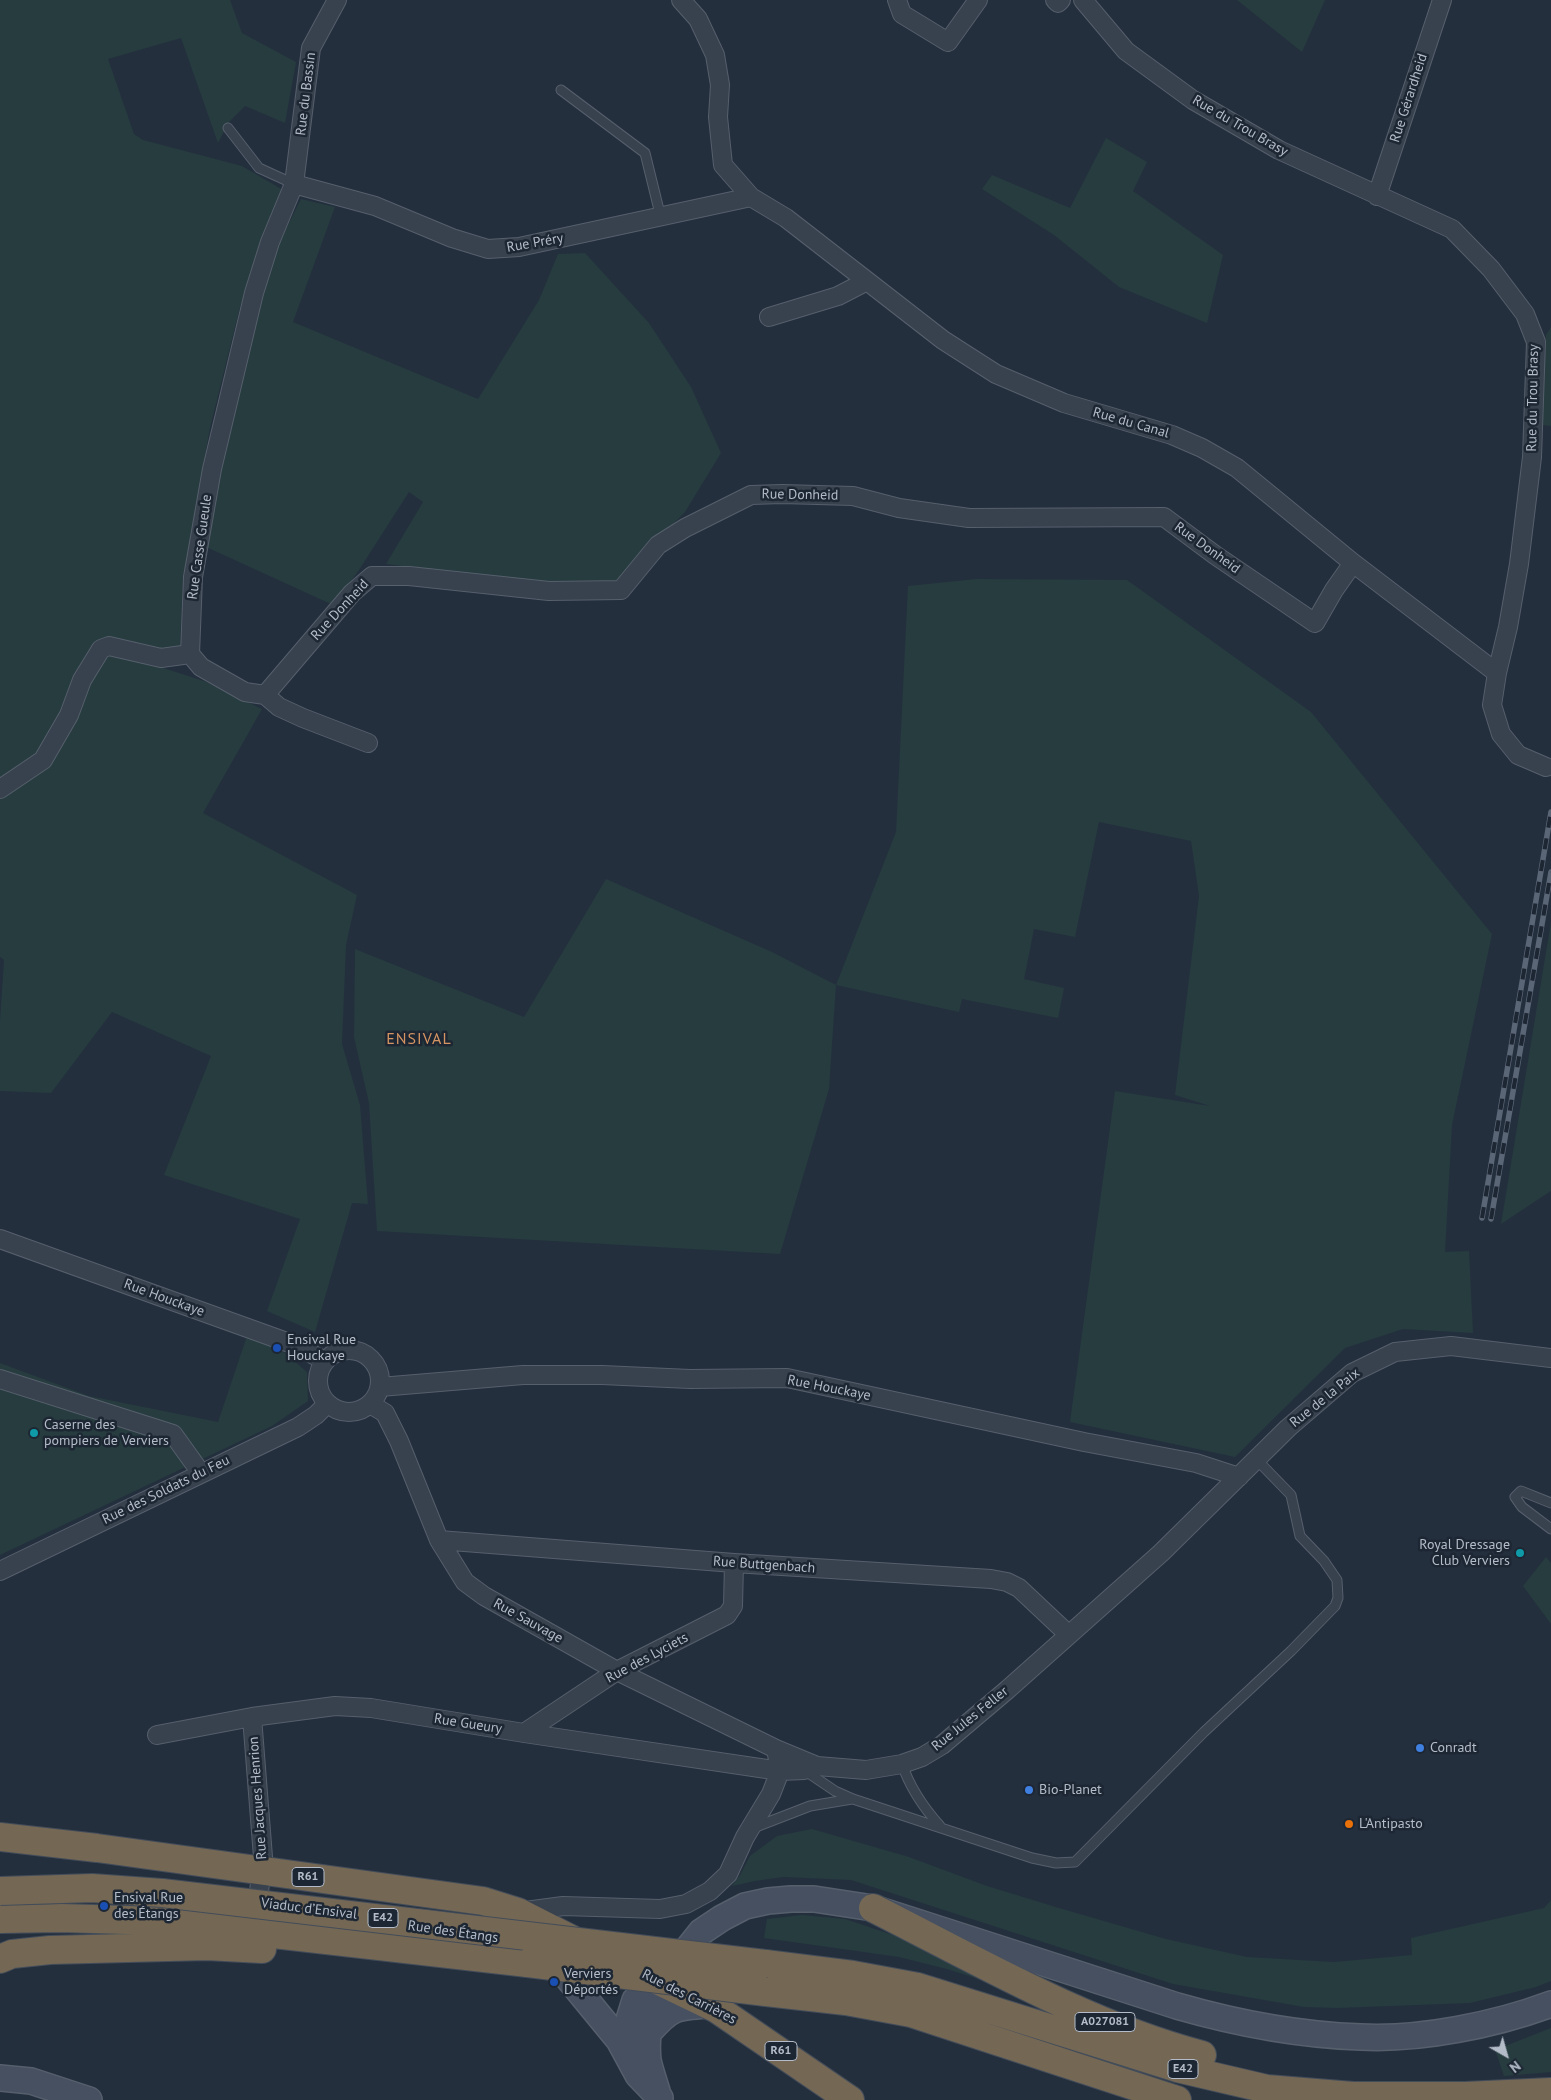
<!DOCTYPE html>
<html>
<head>
<meta charset="utf-8">
<style>
  body { margin:0 }
  #map { position:relative; width:1551px; height:2100px; overflow:hidden; background:#242f3e; font-family:"PT Sans",sans-serif }
  canvas { display:block }
  .north { position:absolute; left:1481px; top:2030px; width:50px; height:50px; -webkit-text-stroke:4px #1d2633; paint-order:stroke; rotate:142deg; font-size:14px; font-weight:700; line-height:20px; text-align:center; color:#b4bcc9 }
  .north::after { content:''; display:block; margin:auto; width:18px; height:22px; background:#b4bcc9; clip-path:polygon(50% 0,100% 100%,50% 72%,0 100%) }
</style>
</head>
<body>
<div id="map">
<canvas width="1551" height="2100"></canvas>
<div class="north">N</div>
</div>
<script>
const c = document.querySelector('canvas').getContext('2d');
c.lineJoin = 'round';
function fill(path, color) { c.fillStyle = color; c.fill(path, 'evenodd'); }
function stroke(path, color, width, dash) { c.strokeStyle = color; c.lineWidth = width; c.lineCap = dash ? 'butt' : 'round'; c.setLineDash(dash || []); c.stroke(path); }
function write(font, color, halo, rows, align = 'center') {
  c.font = font + ' "PT Sans",sans-serif'; c.lineWidth = 5; c.setLineDash([]); c.textBaseline = 'middle'; c.strokeStyle = halo; c.fillStyle = color; for (const [text, x, y, turn = 0] of rows) {
    c.save(); c.translate(x, y); c.rotate((+turn || 0) * Math.PI / 180); c.textAlign = isNaN(turn) ? turn : align; if (halo) c.strokeText(text, 0, 0); c.fillText(text, 0, 0); c.restore();
  }
}
const green = new Path2D(`
  M0 0H230L242 33 296 62 285 123 245 106 229 122 218 143 181 38 108 59 134 134 143 140 242 166 283 190 271 214 240 307 210 428 183 578 180 646 165 649 103 640 113 652 204 681 262 709 203 813 357 895 346 945 342 1044 360 1105 368 1204 352 1203 315 1332 267 1311 300 1219 164 1175 211 1056 112 1012 51 1093 0 1091V1021L4 960 0 957Z
  M1237 0H1325L1302 52Z
  M1106 138 1147 162 1133 191 1223 255 1207 323 1119 287 1054 235 982 189 992 175 1070 208Z
  M301 199 335 207 293 322 478 399 539 300 558 254 585 253 649 323 691 387 721 453 685 512 616 582 579 588 386 564 423 502 409 492 359 570 333 605 204 546 266 269Z
  M1551 327V426L1542 425 1546 335Z
  M976 579 1127 580 1311 712 1492 934 1452 1125 1445 1252 1469 1251 1473 1333 1403 1329 1345 1348 1235 1457 1070 1422 1115 1091 1210 1106 1175 1095 1199 896 1191 841 1099 822 1075 937 1034 929 1024 979 1064 988 1058 1018 962 999 959 1012 836 985 829 1089 780 1254 377 1231 369 1103 354 1037 355 949 524 1017 606 879 772 952 836 985 896 832 908 586Z
  M1551 922V1191L1501 1224Z
  M247 1336 285 1353 307 1372 308 1401 272 1426 0 1555V1363L89 1396 218 1422Z
  M1546 1557 1551 1563V1624L1523 1586Z
  M812 1829 909 1857 987 1886 1059 1908 1166 1939 1247 1957 1334 1962 1412 1955 1411 1938 1544 1908 1551 1900V1981L1536 1987 1470 2003 1337 2008 1304 2007 1173 1984 851 1880 783 1877 755 1881 732 1886 740 1875 750 1856 777 1836Z
  M802 1915 845 1919 899 1937 1004 1987 947 1969 899 1957 764 1938 767 1919Z
  M1551 2028V2072L1504 2076 1495 2050Z`);
const lane = new Path2D(`
  M561 90 645 153 661 218
  M228 128 259 168 294 184
  M1551 1503 1521 1491 1515 1497 1522 1507 1551 1529
  M902 1764C910 1788 923 1807 940 1826
  M804 1770 835 1791 853 1799 1032 1858 1056 1863 1075 1862 1204 1732 1291 1651 1335 1606 1338 1598 1337 1580 1324 1561 1300 1536 1291 1495 1257 1460
  M753 1828 810 1806 852 1799`);
const street = new Path2D(`
  M681 0 698 19 715 55 720 85 718 117 723 165 751 197 786 218 943 340 996 374 1064 403 1172 435 1202 448 1237 468 1353 563 1497 673
  M897 0 902 14 948 42 978 0
  M1055 0 1058 3 1061 0
  M1083 0 1126 51 1193 100 1279 150 1452 229 1491 269 1525 314 1536 342 1532 457 1519 564 1508 627 1497 673 1492 705 1501 734 1518 755 1546 767
  M294 184 375 206 452 238 488 249 519 247 751 197
  M1377 196 1442 0
  M769 317 838 296 867 281
  M190 654 193 577 212 469 254 293 270 242 294 184 311 48 337 0
  M190 654 201 667 245 692 265 695 279 707 303 718 368 743
  M265 695 352 593 372 576H409L549 591 621 590 658 545 685 528 751 495 782 494 853 496 899 508 969 518 1164 517 1215 555 1315 623 1334 590 1353 563
  M0 789 43 760 69 715 82 680 101 649 109 646 161 658 190 654
  M0 1239 295 1345 325 1361
  M318 1381a31 31 0 1 1 62 0a31 31 0 1 1-62 0Z
  M0 1379 173 1434 201 1473
  M380 1387 523 1375H602L690 1379 787 1378 1084 1442 1196 1463 1239 1477
  M370 1404 385 1413 399 1441 439 1540 465 1582 484 1596 617 1671 776 1749 780 1771
  M439 1540 734 1563 991 1579 1007 1582 1019 1588 1069 1635
  M0 1571 298 1427 316 1415 327 1404
  M252 1717 263 1857 257 1909
  M524 1733 617 1671 727 1615 733 1606 734 1563
  M157 1735 252 1717 335 1706 371 1708 524 1733 780 1771 804 1770 817 1766 866 1770 902 1764 922 1757 942 1745 1007 1690 1161 1553 1288 1428 1352 1373 1395 1352 1451 1346 1551 1358
  M776 1749 817 1766
  M518 1912 563 1906 660 1909 686 1904 710 1891 728 1874 745 1837 771 1794 780 1771`);
const secondary = new Path2D(`
  M550 1956 619 2040 638 2075 660 2098
  M650 2031C672 2006 677 2007 711 2005
  M626 2052 627 2026 635 2000 661 1982 701 1932 722 1918 745 1906 768 1901 791 1899H814L873 1908 1177 2006C1236 2023 1299 2035 1361 2037 1420 2040 1495 2025 1551 2004
  M0 2078 31 2081 89 2100
  M657 2091C654 2081 650 2070 648 2060 645 2033 652 2006 661 1982`);
const highway = new Path2D(`
  M0 1837 97 1848 483 1901 518 1912 575 1941
  M873 1908C978 1961 1088 2025 1202 2055
  M0 1919 60 1918 160 1921 528 1963
  M0 1959 12 1954 50 1950 207 1946 262 1949
  M765 1964 853 1975 918 1987 1177 2068 1267 2089 1353 2096H1465L1551 2092
  M659 1981 717 2009 850 2100
  M766 1992 846 2001 911 2013 1177 2100`);
const rail = new Path2D(`
  M1482 1218 1551 812
  M1491 1219 1551 872`);
const highwayBridge = new Path2D(`
  M0 1891 92 1888 162 1893 765 1964
  M528 1963 766 1992`);
const markers = [
  [277,1348,5,"#1a4fb4"],
  [34,1433,5,"#0f9aa8"],
  [1520,1553,5,"#0f9aa8"],
  [1420,1748,5,"#3f7fe0"],
  [1029,1790,5,"#3f7fe0"],
  [1349,1824,5,"#e8710a"],
  [104,1906,5,"#1a4fb4"],
  [554,1982,5,"#1a4fb4"]
];
const shields = [
  [308,1877,32],
  [383,1918,30],
  [1105,2022,60],
  [781,2051,32],
  [1183,2069,30]
];
const shieldNames = [
  ["R61",308,1877],
  ["E42",383,1918],
  ["A027081",1105,2022],
  ["R61",781,2051],
  ["E42",1183,2069]
];
const streetNames = [
  ["Rue du Bassin",306,94,-83],
  ["Rue Gérardheid",1409,98,-72],
  ["Rue du Trou Brasy",1240,126,30],
  ["Rue Préry",535,243,-10],
  ["Rue du Trou Brasy",1533,398,-89],
  ["Rue du Canal",1131,423,16],
  ["Rue Donheid",800,495,1],
  ["Rue Casse Gueule",200,547,-82],
  ["Rue Donheid",1207,548,36],
  ["Rue Donheid",340,610,-47],
  ["Rue Houckaye",164,1298,20],
  ["Rue Houckaye",829,1388,11],
  ["Rue de la Paix",1325,1398,-39],
  ["Rue des Soldats du Feu",166,1490,-26],
  ["Rue Buttgenbach",764,1565,4],
  ["Rue Sauvage",528,1621,29],
  ["Rue des Lyciets",647,1658,-28],
  ["Rue Jules Feller",970,1719,-39],
  ["Rue Gueury",468,1724,9],
  ["Rue Jacques Henrion",258,1798,-94],
  ["Viaduc d’Ensival",309,1909,7],
  ["Rue des Étangs",453,1932,8],
  ["Rue des Carrières",689,1997,27]
];
const poiNames = [
  ["Ensival Rue",287,1340],
  ["Houckaye",287,1356],
  ["Caserne des",44,1425],
  ["pompiers de Verviers",44,1441],
  ["Royal Dressage",1510,1545,"right"],
  ["Club Verviers",1510,1561,"right"],
  ["Conradt",1430,1748],
  ["Bio-Planet",1039,1790],
  ["L'Antipasto",1359,1824],
  ["Ensival Rue",114,1898],
  ["des Étangs",114,1914],
  ["Verviers",564,1974],
  ["Déportés",564,1990]
];
const quarterNames = [
  ["ENSIVAL",419,1039]
];
fill(green, '#263c3f');
stroke(lane, '#565f6c', 11);
stroke(street, '#565f6c', 20);
stroke(secondary, '#565f6c', 28);
stroke(highway, '#434c59', 30);
stroke(lane, '#38414e', 9);
stroke(street, '#38414e', 18);
stroke(secondary, '#465061', 25);
stroke(highway, '#746855', 28);
stroke(rail, '#5a6575', 5.5);
stroke(rail, '#1d2633', 4, [11]);
stroke(highwayBridge, '#434c59', 30, []);
stroke(highwayBridge, '#746855', 28);
for (const [x, y, r, color] of markers) { const dot = new Path2D(); dot.arc(x, y, r, 0, 2 * Math.PI); c.fillStyle = color; c.fill(dot); stroke(dot, '#1d2633', 2); }
for (const [x, y, w] of shields) { const box = new Path2D(); box.roundRect(x - w / 2, y - 9.5, w, 19, 4); c.fillStyle = '#1d2633'; c.fill(box); stroke(box, '#b4bcc9', 1); }
write('bold 12px', '#b4bcc9', null, shieldNames);
write('14px', '#b4bcc9', '#1d2633', streetNames);
write('14px', '#b4bcc9', '#1d2633', poiNames, 'left');
c.letterSpacing = '1px';
write('16px', '#d59563', '#1d2633', quarterNames);
c.letterSpacing = '0px';
</script>
</body>
</html>
